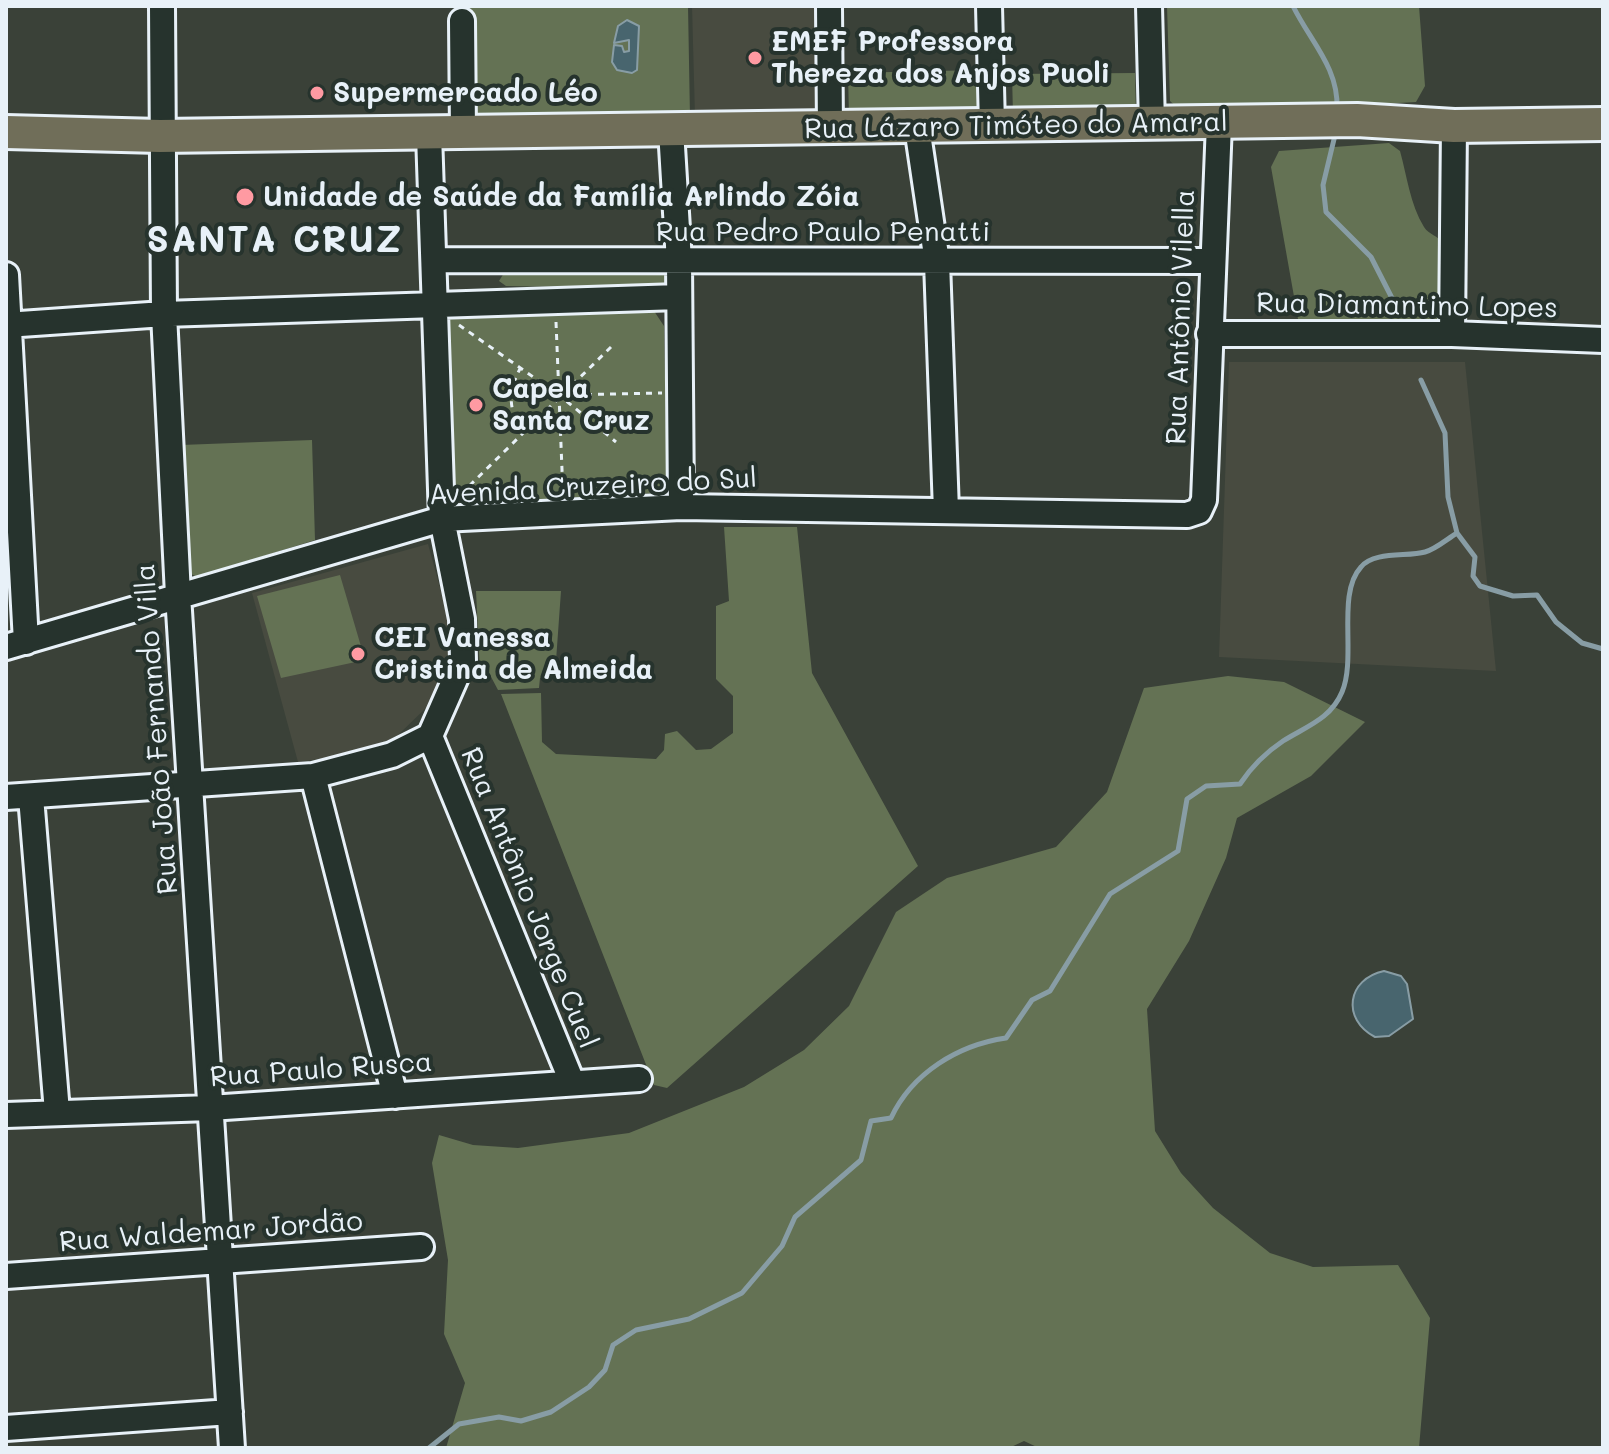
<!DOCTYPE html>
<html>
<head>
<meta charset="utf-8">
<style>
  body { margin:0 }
  #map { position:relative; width:1609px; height:1454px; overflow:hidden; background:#3a4138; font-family:Mali,sans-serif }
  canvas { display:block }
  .frame { position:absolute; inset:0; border:8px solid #e8f1f8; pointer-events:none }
</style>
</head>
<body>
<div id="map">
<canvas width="1609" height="1454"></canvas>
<div class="frame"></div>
</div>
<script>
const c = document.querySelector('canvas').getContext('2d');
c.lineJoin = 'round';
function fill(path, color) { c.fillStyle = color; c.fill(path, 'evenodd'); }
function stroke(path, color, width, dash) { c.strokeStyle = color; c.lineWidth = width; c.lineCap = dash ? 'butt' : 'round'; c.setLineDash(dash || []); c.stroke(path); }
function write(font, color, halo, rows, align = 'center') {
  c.font = font + ' Mali,sans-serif'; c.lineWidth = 8; c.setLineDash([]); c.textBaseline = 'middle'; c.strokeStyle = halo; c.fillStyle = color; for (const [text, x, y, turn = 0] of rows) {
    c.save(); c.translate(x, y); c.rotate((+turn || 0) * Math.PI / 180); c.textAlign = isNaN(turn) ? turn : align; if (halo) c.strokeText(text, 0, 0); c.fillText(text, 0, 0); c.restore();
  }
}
const built = new Path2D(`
  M692 6H816V111L808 118 695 117Z
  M1229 362H1465L1496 671 1219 657Z
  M428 544 450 624V641L446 668 429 705 398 735 364 753 298 762 252 593Z`);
const green = new Path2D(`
  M454 6H688L690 117H454Z
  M1167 6H1419L1425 86 1416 102 1185 115 1170 101Z
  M979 70 980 114 849 117 848 73Z
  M1135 73 1136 114 1013 115 1012 74Z
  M1389 143 1400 151C1407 176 1410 204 1424 227 1429 235 1438 235 1443 244L1442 315 1434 324 1307 323 1298 319 1271 167 1279 151Z
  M504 273 666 274V289L506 286 499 281Z
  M652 308 664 326 667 478 663 488 655 493 469 503 455 499 449 486 447 330 450 319 459 313Z
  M312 440 315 540 197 577 189 573 181 445Z
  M724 527H797L812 673 918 866 667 1088 654 1085 501 694 541 693 542 742 556 754 656 759 664 750 665 734 677 731 696 750 711 749 733 733V696L716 679V606L729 601Z
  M340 575 365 660 281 678 257 596Z
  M476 591H561L555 675 540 678 539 688 498 690 489 673 480 670Z
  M1228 676 1284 682 1365 722 1311 776 1237 818 1226 858 1189 941 1147 1009 1155 1131 1181 1173 1213 1208 1270 1253 1313 1267 1398 1265 1430 1318 1419 1448H1039L1024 1441 1009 1448H446L465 1383 444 1334 448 1260 432 1163 439 1135 473 1145 518 1148 629 1133 744 1087 804 1050 849 1006 896 912 947 878 1056 847 1107 792 1144 688Z`);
const water = new Path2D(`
  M627 20 639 26 637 70 632 73 617 70 612 62 614 45 622 46 624 52 629 51V40L614 43 618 26Z
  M1384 971 1401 976 1407 984 1413 1019 1389 1036 1375 1037C1341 1019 1347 979 1384 971Z`);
const stream = new Path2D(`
  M1293 6C1310 41 1339 68 1337 109
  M1336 131 1323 185 1326 212 1371 257 1395 304
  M1421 380 1445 433 1448 497 1457 533 1475 557 1473 576 1480 586 1513 596 1537 595 1556 622 1582 643 1603 649
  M429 1448 459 1424 499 1417 521 1421 551 1412 589 1387 605 1370 613 1345 636 1330 689 1319 742 1293 782 1246 795 1217 861 1160 871 1121 891 1118C912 1073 958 1045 1006 1038L1032 1000 1050 991 1110 894 1178 851 1187 799 1206 786 1240 784C1252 766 1265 753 1283 741 1305 727 1331 719 1342 692 1357 657 1336 594 1361 567 1374 551 1407 557 1425 552 1436 549 1447 539 1457 533`);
const path = new Path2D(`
  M556 322 563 494
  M459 325 559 395 616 442
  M521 367C509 388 506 411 524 429
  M562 395 662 393
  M461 494 611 347`);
const minor = new Path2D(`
  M162 6 164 314 178 595 232 1448
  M829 6 830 129
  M989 6 992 126
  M1149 6 1152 125
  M462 21 463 132
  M917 127 937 262 946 511
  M671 130 679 262 681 507
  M435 260 1212 261
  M6 275 26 642
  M6 325 164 314 679 297
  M1209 334H1452L1603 340
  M1452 334 1454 126
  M6 647 442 519 681 507 1187 515 1199 511 1204 500 1219 123
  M430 736 572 1082
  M313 776 395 1096
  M6 797 313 776 392 755 430 736 463 661 462 619 442 519 429 134
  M31 797 57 1112
  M6 1115 210 1108 639 1079
  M6 1276 421 1247
  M6 1428 230 1412`);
const major = new Path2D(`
  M6 132 160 136 1357 120 1454 126 1603 124`);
const markers = [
  [755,58,8,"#ff9aa2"],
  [317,93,8,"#ff9aa2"],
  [245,197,10,"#ff9aa2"],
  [476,405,8,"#ff9aa2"],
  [358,654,8,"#ff9aa2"]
];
const poiNames = [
  ["EMEF Professora",771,42],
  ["Thereza dos Anjos Puoli",771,74],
  ["Supermercado Léo",333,93],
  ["Unidade de Saúde da Família Arlindo Zóia",263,197],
  ["Capela",492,389],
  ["Santa Cruz",492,421],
  ["CEI Vanessa",374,638],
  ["Cristina de Almeida",374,670]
];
const streetNames = [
  ["Rua Lázaro Timóteo do Amaral",1016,126,-1],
  ["Rua Pedro Paulo Penatti",823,232],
  ["Rua Diamantino Lopes",1407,306,1],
  ["Rua Antônio Vilella",1181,317,-88],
  ["Avenida Cruzeiro do Sul",593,487,-3],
  ["Rua João Fernando Villa",157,729,-94],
  ["Rua Antônio Jorge Cuel",529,898,68],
  ["Rua Paulo Rusca",321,1070,-4],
  ["Rua Waldemar Jordão",211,1232,-4]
];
const districtNames = [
  ["SANTA CRUZ",275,241]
];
fill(built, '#484b40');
fill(green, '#647254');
fill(water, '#48656e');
stroke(water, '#889da5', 2);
stroke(stream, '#889da5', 5);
stroke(minor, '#e8f1f8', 30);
stroke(major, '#e8f1f8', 38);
stroke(path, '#e8f1f8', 3, [6, 6]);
stroke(minor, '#26332d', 24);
stroke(major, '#706e59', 32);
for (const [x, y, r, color] of markers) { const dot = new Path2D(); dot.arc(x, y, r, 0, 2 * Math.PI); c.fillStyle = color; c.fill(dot); stroke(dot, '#26332d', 3); }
write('bold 28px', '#e8f1f8', '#26332d', poiNames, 'left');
write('28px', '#e8f1f8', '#26332d', streetNames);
c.letterSpacing = '2px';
write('bold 36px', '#e8f1f8', '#26332d', districtNames);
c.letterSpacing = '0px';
</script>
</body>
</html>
